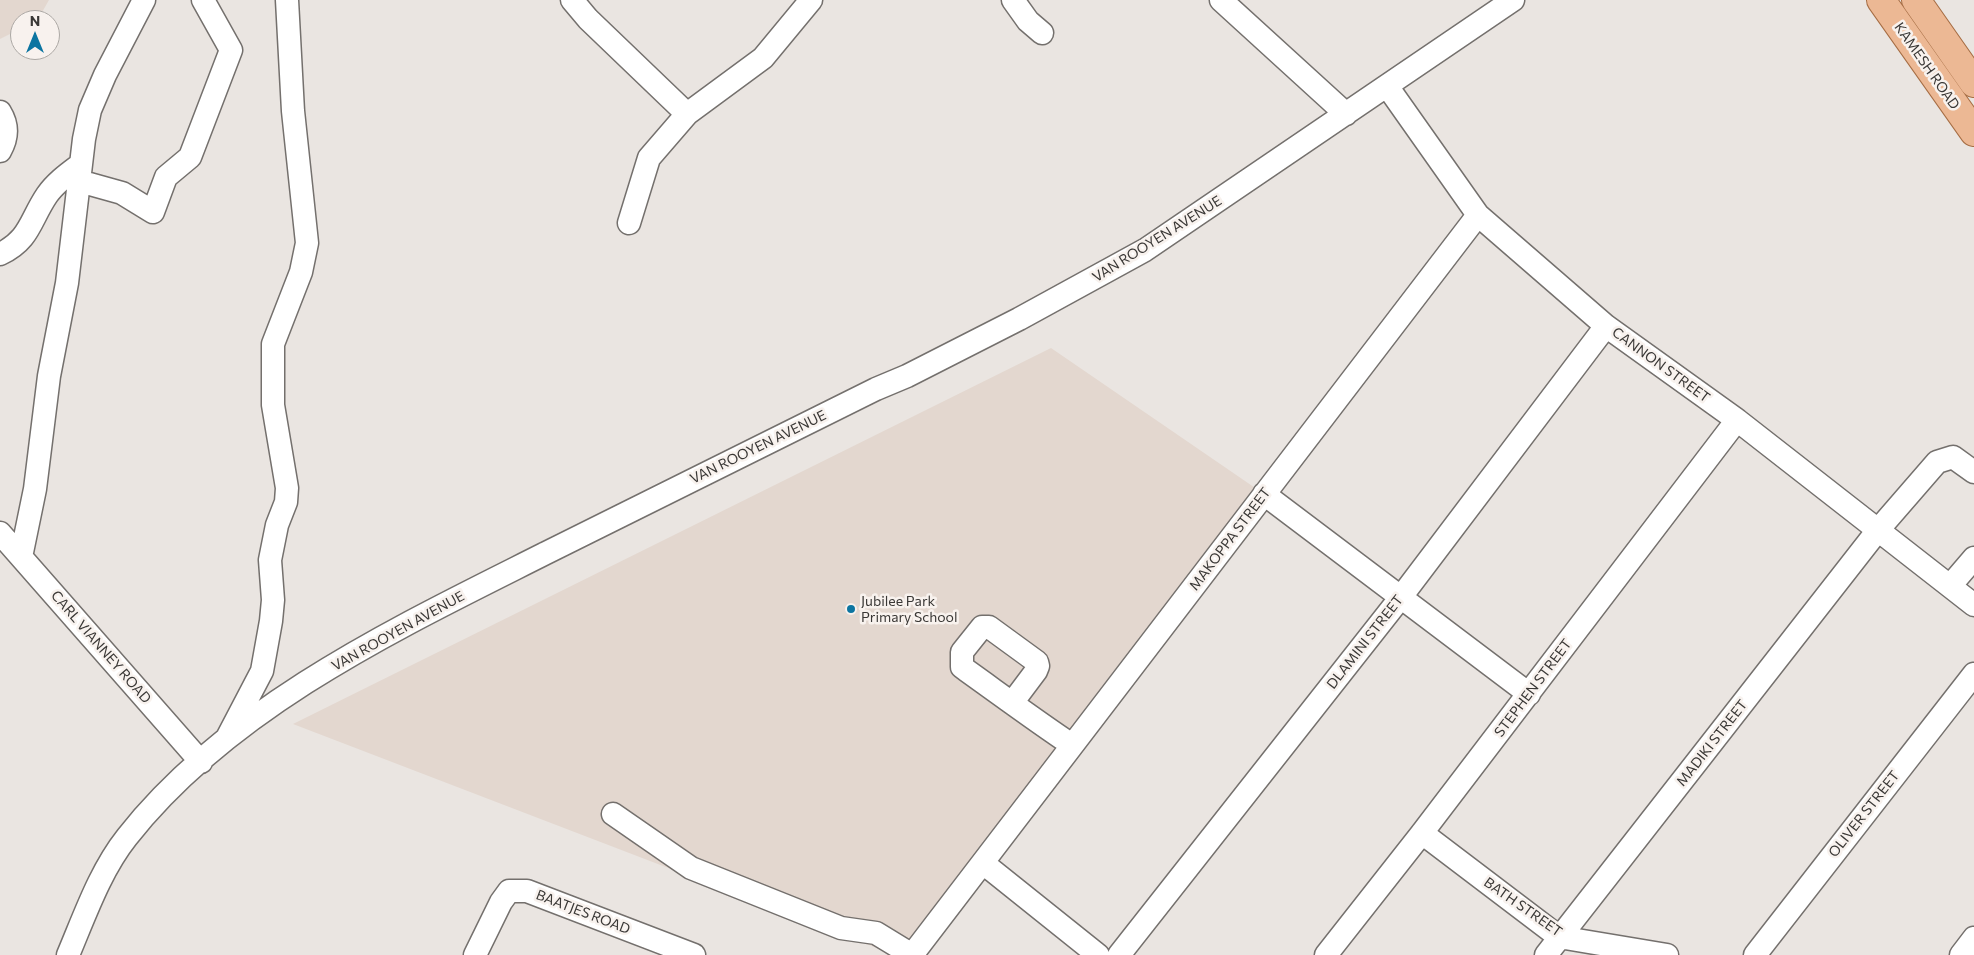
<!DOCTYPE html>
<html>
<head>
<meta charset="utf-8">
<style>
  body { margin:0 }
  #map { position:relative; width:1974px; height:955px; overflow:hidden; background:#eae5e1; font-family:Commissioner,sans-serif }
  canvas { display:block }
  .north { position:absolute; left:10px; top:10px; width:50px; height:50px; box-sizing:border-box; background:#f8f2ee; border:1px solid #aca8a4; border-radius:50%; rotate:0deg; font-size:14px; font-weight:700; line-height:20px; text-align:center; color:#3a3836 }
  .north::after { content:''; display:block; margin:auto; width:18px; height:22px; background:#0c75a1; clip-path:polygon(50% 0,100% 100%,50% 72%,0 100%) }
</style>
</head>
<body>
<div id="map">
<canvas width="1974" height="955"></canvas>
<div class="north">N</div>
</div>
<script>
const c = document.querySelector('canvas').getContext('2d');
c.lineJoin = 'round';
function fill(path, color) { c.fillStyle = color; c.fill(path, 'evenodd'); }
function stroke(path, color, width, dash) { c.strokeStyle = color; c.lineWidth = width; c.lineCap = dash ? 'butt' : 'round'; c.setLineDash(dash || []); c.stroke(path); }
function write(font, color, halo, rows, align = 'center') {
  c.font = font + ' Commissioner,sans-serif'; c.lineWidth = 5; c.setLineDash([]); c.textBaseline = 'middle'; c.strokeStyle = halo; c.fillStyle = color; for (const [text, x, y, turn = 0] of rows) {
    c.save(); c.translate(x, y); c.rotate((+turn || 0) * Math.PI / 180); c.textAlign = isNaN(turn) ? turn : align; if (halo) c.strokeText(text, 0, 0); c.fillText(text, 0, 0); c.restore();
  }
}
const built = new Path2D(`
  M0 0H49L41 14 33 20H20V29L0 39Z
  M1051 348 1264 494 912 955H895L293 724Z`);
const minor = new Path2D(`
  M572 0 588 19 687 114
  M1013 0 1028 21 1042 33
  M1221 0 1346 114
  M1387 86 1478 215 1606 326 1737 420 1974 605
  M0 112C8 125 8 137 0 151
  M79 181 122 193 153 212 166 177 190 157 231 50 203 0
  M629 223 649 158 687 114 763 58 811 0
  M0 254C30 240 30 220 47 195 56 182 69 173 81 164
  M1264 494 1529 694
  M0 533 201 762
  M21 557 35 489 49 376 67 283 84 139 90 110 105 75 144 0
  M1950 586 1974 558
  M1012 703 1036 671 1038 666 1037 662 989 627H982L962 652V667L966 670C1001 695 1036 721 1072 745
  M228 736 262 671 271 621 273 600 270 560 277 525 286 502 287 488 273 405V344L301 272 307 243 293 111 287 0
  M613 814 691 868 841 928 876 933 912 955
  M1422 833 1559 937 1667 955
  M983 863 1098 955
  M68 955C85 915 100 871 127 837 230 706 399 627 544 554 655 499 766 444 876 389L907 376 1019 319 1145 250 1513 0
  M475 955 501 902 509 891H527L694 955
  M912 955 1478 215
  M1119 955 1401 597 1606 326
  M1326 955 1422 833 1737 420
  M1546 955 1878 530 1937 462 1953 457 1974 472
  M1755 955 1974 674
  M1961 955 1974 938`);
const major = new Path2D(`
  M1881 0 1974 132
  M1916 0 1974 83`);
const markers = [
  [851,609,5,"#0c75a1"]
];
const streetNames = [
  ["KAMESH ROAD",1927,66,55],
  ["VAN ROOYEN AVENUE",1157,239,-32],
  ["CANNON STREET",1661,365,36],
  ["VAN ROOYEN AVENUE",758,447,-26],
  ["MAKOPPA STREET",1230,539,-53],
  ["VAN ROOYEN AVENUE",398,631,-29],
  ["DLAMINI STREET",1365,642,-52],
  ["CARL VIANNEY ROAD",101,647,49],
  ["STEPHEN STREET",1533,688,-53],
  ["MADIKI STREET",1712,743,-52],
  ["OLIVER STREET",1864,814,-52],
  ["BATH STREET",1523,907,35],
  ["BAATJES ROAD",583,912,21]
];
const poiNames = [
  ["Jubilee Park",861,601],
  ["Primary School",861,617]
];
fill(built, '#e3d7cf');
stroke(minor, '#74706d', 25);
stroke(major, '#a66d44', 30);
stroke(minor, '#fff', 22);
stroke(major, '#ecb894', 28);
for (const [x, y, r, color] of markers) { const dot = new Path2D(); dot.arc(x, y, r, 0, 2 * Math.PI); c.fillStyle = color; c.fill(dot); stroke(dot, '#f8f2ee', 2); }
write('14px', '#3a3836', '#f8f2ee', streetNames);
write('14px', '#3a3836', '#f8f2ee', poiNames, 'left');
</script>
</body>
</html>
